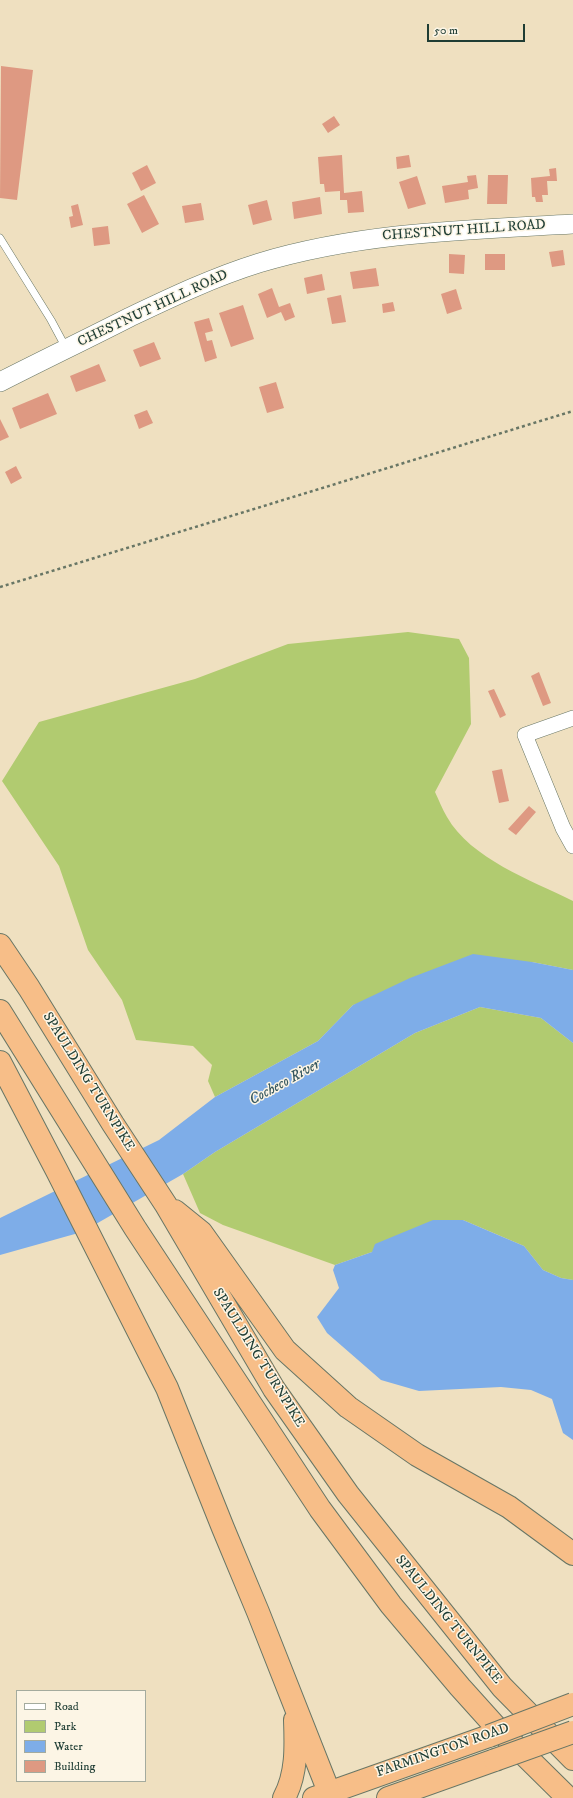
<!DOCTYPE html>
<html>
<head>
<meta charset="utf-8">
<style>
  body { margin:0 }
  #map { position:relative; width:573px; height:1798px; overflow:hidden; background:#efe0c0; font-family:"IM FELL DW Pica",serif }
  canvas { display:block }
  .legend { position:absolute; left:16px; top:1690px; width:130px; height:92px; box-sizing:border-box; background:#fcf5e5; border:1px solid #a4ab9e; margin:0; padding:5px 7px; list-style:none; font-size:12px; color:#1f3d34 }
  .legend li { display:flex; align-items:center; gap:8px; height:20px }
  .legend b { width:20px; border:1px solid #a4ab9e }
  .scale { position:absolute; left:427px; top:24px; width:98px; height:18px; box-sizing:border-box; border:2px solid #1f3d34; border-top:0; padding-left:5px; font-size:12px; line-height:14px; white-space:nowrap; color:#1f3d34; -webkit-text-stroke:3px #fcf5e5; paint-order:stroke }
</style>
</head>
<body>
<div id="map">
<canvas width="573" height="1798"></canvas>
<ul class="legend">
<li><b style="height:5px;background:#fff"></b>Road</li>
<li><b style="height:11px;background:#b1cb70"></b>Park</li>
<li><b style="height:11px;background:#7eade8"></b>Water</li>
<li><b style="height:11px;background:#de9982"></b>Building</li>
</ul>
<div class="scale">50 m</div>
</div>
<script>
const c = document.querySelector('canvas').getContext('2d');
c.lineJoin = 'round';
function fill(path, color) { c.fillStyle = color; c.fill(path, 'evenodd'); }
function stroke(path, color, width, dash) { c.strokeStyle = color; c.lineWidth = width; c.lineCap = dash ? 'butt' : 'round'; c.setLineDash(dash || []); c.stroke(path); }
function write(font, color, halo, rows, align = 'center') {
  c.font = font + ' "IM FELL DW Pica",serif'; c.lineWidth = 3; c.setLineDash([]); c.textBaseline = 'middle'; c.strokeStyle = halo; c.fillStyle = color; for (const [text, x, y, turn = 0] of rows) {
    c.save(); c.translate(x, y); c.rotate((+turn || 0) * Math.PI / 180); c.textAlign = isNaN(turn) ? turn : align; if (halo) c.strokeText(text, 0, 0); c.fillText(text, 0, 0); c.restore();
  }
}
const green = new Path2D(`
  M408 632 459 639 469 658 471 724 435 792C439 800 442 809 447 817 471 859 531 880 573 901V970L532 962 353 1005 318 1041 215 1097 208 1081 212 1065 193 1046 136 1040 122 1000 88 950 59 866 2 781 39 722 195 679 288 644Z
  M480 1007 541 1018 573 1043V1280L561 1278 543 1270 524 1246 463 1220 335 1265 223 1225 200 1213 183 1174 215 1152 415 1033Z`);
const water = new Path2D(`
  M473 954 532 962 573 970V1043L541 1018 480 1007 415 1033 215 1152 183 1174 82 1232 0 1255V1218L159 1140 215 1097 318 1041 353 1005 410 978Z
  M433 1220H463L498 1235 524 1246 543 1270 561 1278 573 1280V1440L563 1433 552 1399 531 1390 501 1387 419 1391 381 1380 327 1333 317 1317 339 1288 333 1270 335 1265 372 1252 375 1244Z`);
const building = new Path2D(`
  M1 66 33 70 17 200 0 198Z
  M334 116 340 125 328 133 322 124Z
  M342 155 344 193 362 191 364 212 348 213 347 200H340V191L325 192 324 184H320L318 157Z
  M409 155 411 167 397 169 396 157Z
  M147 165 156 183 141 191 132 173Z
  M556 168 557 181H547L548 195H542L543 202H536L535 197H532L531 178 550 176 549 169Z
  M476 175 478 188 468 190 469 199 445 203 442 186 468 182 467 176Z
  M488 175H508L507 204H487Z
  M417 176 426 204 408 209 399 182Z
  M144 195 159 224 142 233 127 204Z
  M320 197 322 214 294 219 292 202Z
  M267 200 272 220 253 225 248 205Z
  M201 203 204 220 185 223 182 206Z
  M78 204 83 225 71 228 69 217 73 216 71 206Z
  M108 226 110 244 94 246 92 228Z
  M563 250 565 265 552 267 549 252Z
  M449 254 465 255 464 274 449 273Z
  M485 254H505V270H485Z
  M376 268 379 286 353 289 350 272Z
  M322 274 325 290 307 294 304 278Z
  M272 288 279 307 290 303 295 317 285 321 281 312 267 318 258 294Z
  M456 289 462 309 447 314 441 294Z
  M341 295 346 322 332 324 327 298Z
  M393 302 395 311 383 313 382 304Z
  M243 305 254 339 231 347 219 313Z
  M209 318 213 331 205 333 207 341 212 340 217 358 205 362 194 322Z
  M154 342 161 359 140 367 133 350Z
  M99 364 106 381 76 392 70 376Z
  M276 382 284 408 267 413 259 387Z
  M48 393 57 414 20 429 12 408Z
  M147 410 153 423 139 429 134 415Z
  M0 419 9 437 0 441Z
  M16 466 22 478 11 484 5 472Z
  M539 672 551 703 543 706 531 676Z
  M494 689 506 715 500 718 488 691Z
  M502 769 509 801 499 803 492 771Z
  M529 806 536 812 516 835 508 829Z`);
const path = new Path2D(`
  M0 587 573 411`);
const service = new Path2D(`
  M0 238 51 320 66 348`);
const minor = new Path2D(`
  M573 718 525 735 563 828 573 846`);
const tertiary = new Path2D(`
  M0 382C43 360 87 339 130 317 172 297 214 277 259 263 362 232 466 230 573 224`);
const trunk = new Path2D(`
  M314 1798 489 1736
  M388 1798 495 1760`);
const motorway = new Path2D(`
  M0 945 29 988 113 1124 166 1205 274 1389 348 1494 502 1687 573 1759
  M0 1011 135 1228 320 1509 391 1605 460 1687 496 1727 568 1798
  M0 1062 57 1171 167 1388 223 1528 258 1612 329 1792 333 1798
  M175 1211 201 1232 285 1350 348 1407 417 1455 509 1507 573 1554
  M284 1798C297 1774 296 1747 295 1720`);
const trunkBridge = new Path2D(`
  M489 1736 573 1704
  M495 1760 573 1732`);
const streetNames = [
  ["CHESTNUT HILL ROAD",464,231,-4],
  ["CHESTNUT HILL ROAD",153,309,-25],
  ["SPAULDING TURNPIKE",88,1082,58],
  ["SPAULDING TURNPIKE",258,1358,58],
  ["SPAULDING TURNPIKE",448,1620,51],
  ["FARMINGTON ROAD",443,1751,-19]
];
const waterNames = [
  ["Cocheco River",285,1083,-29]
];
fill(green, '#b1cb70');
fill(water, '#7eade8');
fill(building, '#de9982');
stroke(service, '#687665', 8);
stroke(minor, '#687665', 16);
stroke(tertiary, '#687665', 20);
stroke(trunk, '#687665', 24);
stroke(motorway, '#687665', 24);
stroke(path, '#687665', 2.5, [3, 3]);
stroke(service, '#fff', 7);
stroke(minor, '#fff', 15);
stroke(tertiary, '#fff', 19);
stroke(trunk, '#f7be88', 22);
stroke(motorway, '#f7be88', 22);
stroke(trunkBridge, '#687665', 24, []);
stroke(trunkBridge, '#f7be88', 22);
write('14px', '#1f3d34', '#fcf5e5', streetNames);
write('italic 15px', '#375961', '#fcf5e5', waterNames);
</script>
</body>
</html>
